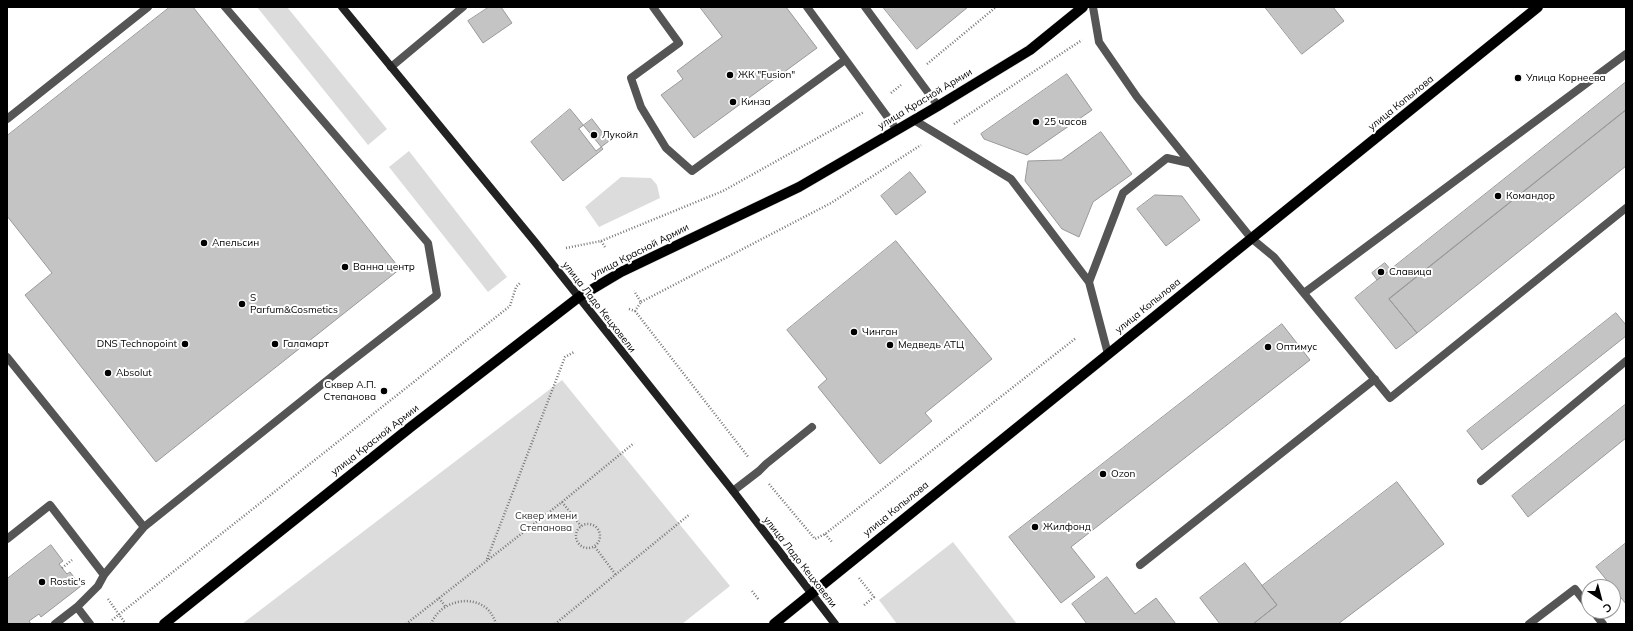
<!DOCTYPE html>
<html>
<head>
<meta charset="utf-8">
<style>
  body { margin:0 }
  #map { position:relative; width:1633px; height:631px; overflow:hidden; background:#fff; font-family:Mulish,sans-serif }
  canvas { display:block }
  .frame { position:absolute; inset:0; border:8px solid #000; pointer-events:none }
  .north { position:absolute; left:1581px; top:579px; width:40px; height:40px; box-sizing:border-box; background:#fff; border:1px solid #999; border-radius:50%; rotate:144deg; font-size:11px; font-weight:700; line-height:16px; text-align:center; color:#000 }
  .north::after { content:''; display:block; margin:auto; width:14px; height:18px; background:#000; clip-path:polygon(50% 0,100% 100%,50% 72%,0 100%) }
</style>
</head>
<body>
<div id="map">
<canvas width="1633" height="631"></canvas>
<div class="frame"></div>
<div class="north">С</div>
</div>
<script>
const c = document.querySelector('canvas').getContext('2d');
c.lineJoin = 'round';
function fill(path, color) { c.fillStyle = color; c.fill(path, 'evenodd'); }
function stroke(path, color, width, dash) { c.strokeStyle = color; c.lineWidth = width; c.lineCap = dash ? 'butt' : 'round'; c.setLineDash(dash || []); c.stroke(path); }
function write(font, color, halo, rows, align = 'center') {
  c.font = font + ' Mulish,sans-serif'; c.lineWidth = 4; c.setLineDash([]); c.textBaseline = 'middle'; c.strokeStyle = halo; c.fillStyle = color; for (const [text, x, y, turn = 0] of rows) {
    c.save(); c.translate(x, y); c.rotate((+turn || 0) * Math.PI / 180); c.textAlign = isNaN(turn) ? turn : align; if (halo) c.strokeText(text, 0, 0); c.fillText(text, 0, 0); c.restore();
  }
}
const green = new Path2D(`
  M257 7H287L387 129 368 145Z
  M409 151 507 277 488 292 389 167Z
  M621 177 651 178 657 185 660 198 599 227 585 207Z
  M562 380 730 586 682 624H242Z
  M953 542 1017 624H897L879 600Z`);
const building = new Path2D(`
  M170 7H193L400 269 156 462 25 295 52 273 7 216V136Z
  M489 7H501L512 23 483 43 468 21Z
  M700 7H786L817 48 694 138 661 95 683 79 677 71 722 37Z
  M883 7H968L917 49Z
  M1265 7H1333L1344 21 1302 54Z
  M1067 74 1092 110 1027 155 984 139 981 134Z
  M1626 82V110L1389 299 1417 333 1396 349 1355 298Z
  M570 109 603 149 563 181 531 142Z
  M1626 110V166L1417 333 1389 299Z
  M592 119 609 141 596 151 579 129Z
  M1101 132 1132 174 1093 202 1079 237 1062 229 1025 181 1028 161 1061 160Z
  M910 172 926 192 896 215 881 196Z
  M1155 195 1182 196 1200 220 1166 246 1137 209Z
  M896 241 992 359 925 413 932 421 880 464 818 387 827 379 787 330Z
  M1385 263 1391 270 1377 280 1372 273Z
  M1616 313 1626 325V336L1482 450 1467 431Z
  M1282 324 1310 360 1071 547 1095 577 1061 603 1009 537Z
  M1626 404V438L1528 517 1512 496Z
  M1397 482 1444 544 1338 624H1253L1277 605 1262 586Z
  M1626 543V604L1596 567Z
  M51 545 63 561 59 564 62 568 67 574 70 572 81 586 41 617 39 614 29 621 31 624H7V579Z
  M1245 563 1277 605 1253 624H1220L1200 598Z
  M1107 577 1135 614 1156 598 1176 624H1087L1072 604Z`);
const path = new Path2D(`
  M927 64 996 7
  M891 93 901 85
  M954 124 1082 40
  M601 241 723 191 864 112
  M566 248 601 241 605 247
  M641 302 831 203 921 145
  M629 309 635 311 641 302 634 291
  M635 311 749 458
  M769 484 815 539 825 534 1076 338
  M562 502 581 526
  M576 536a12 12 0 1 1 24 0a12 12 0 1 1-24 0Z
  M825 534 833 543
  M595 547 616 575
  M487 559 565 357 574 352
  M62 568 72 560
  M859 578 874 597 863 606
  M752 591 759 600
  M439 598 445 606
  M108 599 125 623
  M112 620 510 306 516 287 521 282
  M406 624 562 502 634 443
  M431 624C442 596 487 591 496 624
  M555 624 690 514`);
const service = new Path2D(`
  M653 7 679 43 631 78 641 107 666 148 692 171 845 60
  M807 7 897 130
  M865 7 938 106
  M1093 7 1099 42 1137 97 1251 238 1274 257 1390 398 1626 208
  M391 67 463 7
  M7 119 148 7
  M914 120 1011 179 1089 282 1108 354
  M1089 282 1123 193 1167 158 1189 163
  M1304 293 1626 54
  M7 357 144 527
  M1481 481 1626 361
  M733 491 759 471 766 464 812 427
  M7 539 50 505 104 575
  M1140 565 1375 379
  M1593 611 1603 624
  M55 624 77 607
  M90 624 77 607 98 586 104 575 144 527 335 374 437 295 428 243 225 7
  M1529 624 1575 589 1589 607`);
const secondary = new Path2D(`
  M342 7 535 242 733 491 835 624`);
const primary = new Path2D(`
  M164 624 412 426 579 297 621 272 799 187 938 106 1030 50 1083 7
  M774 624 1538 7`);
const markers = [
  [730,75,4,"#000"],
  [1518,78,4,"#000"],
  [733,102,4,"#000"],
  [1036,122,4,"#000"],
  [594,135,4,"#000"],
  [1498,196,4,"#000"],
  [204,243,4,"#000"],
  [345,267,4,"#000"],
  [1381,272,4,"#000"],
  [242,304,4,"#000"],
  [854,332,4,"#000"],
  [185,344,4,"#000"],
  [275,344,4,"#000"],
  [890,345,4,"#000"],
  [1268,347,4,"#000"],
  [108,373,4,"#000"],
  [384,391,4,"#000"],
  [1103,474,4,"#000"],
  [1035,527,4,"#000"],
  [42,582,4,"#000"]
];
const poiNames = [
  ["ЖК \"Fusion\"",738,75],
  ["Улица Корнеева",1526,78],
  ["Кинза",741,102],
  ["25 часов",1044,122],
  ["Лукойл",602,135],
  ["Командор",1506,196],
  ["Апельсин",212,243],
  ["Ванна центр",353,267],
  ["Славица",1389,272],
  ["S",250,298],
  ["Parfum&Cosmetics",250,310],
  ["Чинган",862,332],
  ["DNS Technopoint",177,344,"right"],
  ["Галамарт",283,344],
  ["Медведь АТЦ",898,345],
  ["Оптимус",1276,347],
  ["Absolut",116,373],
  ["Сквер А.П.",376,385,"right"],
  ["Степанова",376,397,"right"],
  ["Ozon",1111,474],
  ["Жилфонд",1043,527],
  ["Rostic's",50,582]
];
const streetNames = [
  ["улица Красной Армии",925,99,-31],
  ["улица Копылова",1401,103,-39],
  ["улица Красной Армии",640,251,-27],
  ["улица Копылова",1148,306,-39],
  ["улица Ладо Кецховели",599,307,52],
  ["улица Красной Армии",375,440,-38],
  ["улица Копылова",896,509,-39],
  ["улица Ладо Кецховели",800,562,52]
];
const parkNames = [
  ["Сквер имени",546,516],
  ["Степанова",546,528]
];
fill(green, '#dcdcdc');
fill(building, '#c4c4c4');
stroke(building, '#999', 1);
stroke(primary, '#dbdbdb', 11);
stroke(path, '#777', 2.5, [1, 2]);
stroke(service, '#555', 8);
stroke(secondary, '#222', 8);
stroke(primary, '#000', 10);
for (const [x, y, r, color] of markers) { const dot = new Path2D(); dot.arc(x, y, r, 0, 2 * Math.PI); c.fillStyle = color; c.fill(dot); stroke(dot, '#fff', 1.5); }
write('10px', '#000', '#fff', poiNames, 'left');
write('10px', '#000', '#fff', streetNames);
write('10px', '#333', '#fff', parkNames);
</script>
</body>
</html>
